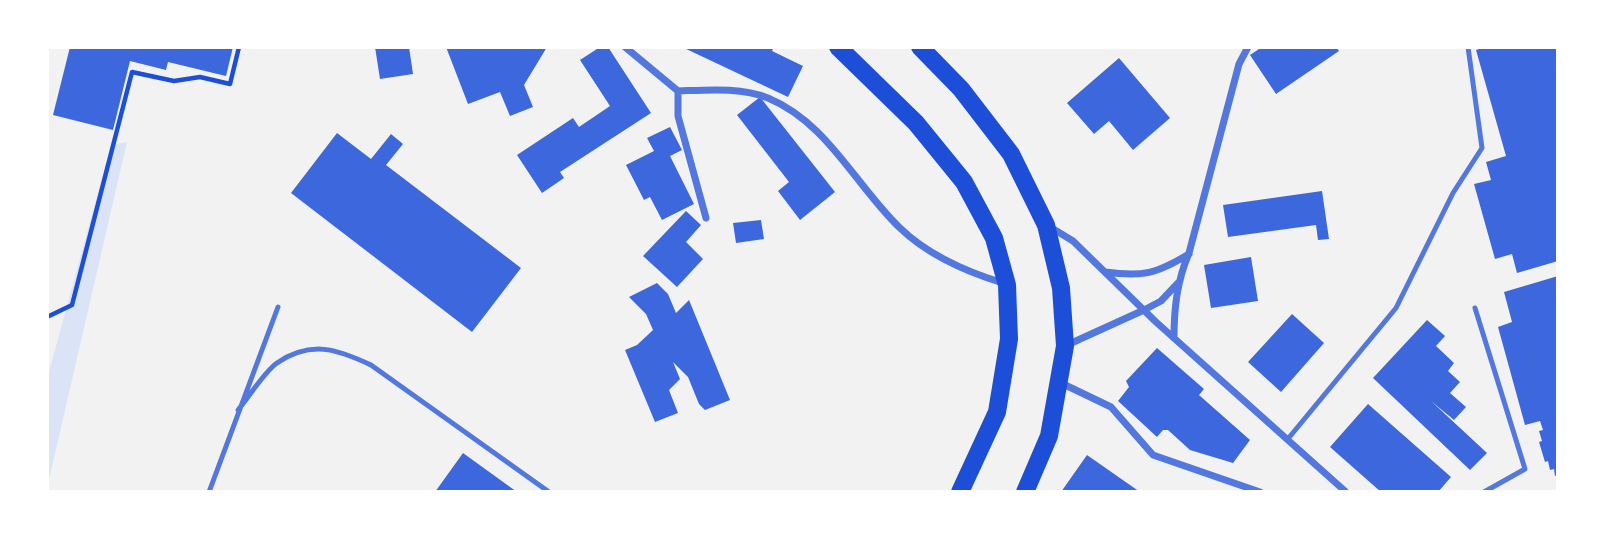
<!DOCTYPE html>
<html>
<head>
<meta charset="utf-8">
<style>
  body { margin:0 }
  #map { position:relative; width:1605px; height:539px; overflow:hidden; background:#f2f2f2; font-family:"PT Sans Narrow",sans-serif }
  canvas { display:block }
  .frame { position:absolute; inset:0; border:49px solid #fff; pointer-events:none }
</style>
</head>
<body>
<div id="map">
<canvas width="1605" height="539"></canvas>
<div class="frame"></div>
</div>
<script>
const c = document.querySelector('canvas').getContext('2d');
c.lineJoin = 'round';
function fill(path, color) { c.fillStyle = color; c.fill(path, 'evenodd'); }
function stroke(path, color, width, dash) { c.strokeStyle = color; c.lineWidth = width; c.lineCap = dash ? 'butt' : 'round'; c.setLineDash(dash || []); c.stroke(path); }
const green = new Path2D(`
  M127 142 47 488V379L111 145Z`);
const building = new Path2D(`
  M70 47H233L226 76 168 62 166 70 130 61 113 130 53 115Z
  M375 47H409L413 74 380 79Z
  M446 47H547L524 85 533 107 510 116 500 92 468 104Z
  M600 47H608L651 113 560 172 564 178 542 193 517 155 573 118 579 127 610 106 580 60Z
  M682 47H774L772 51 803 66 788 97Z
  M1262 47H1336L1339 51 1276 94 1250 55Z
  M1485 47H1558V261L1517 273 1512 254 1495 259 1474 184 1491 180 1486 162 1506 156 1476 50Z
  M1119 58 1170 118 1133 150 1109 121 1094 134 1067 103Z
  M760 97 835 192 800 220 778 191 789 182 737 115Z
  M670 127 682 150 670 156 694 204 662 220 650 197 644 200 626 165 654 151 647 138Z
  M337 133 371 159 391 134 403 144 386 165 521 268 472 332 291 193Z
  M1322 191 1329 239 1318 240 1316 225 1228 237 1223 205Z
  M686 211 701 225 686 242 703 259 677 287 643 256Z
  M761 220 764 239 736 243 733 223Z
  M1251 257 1258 301 1211 308 1204 265Z
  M1558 276V475L1555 476 1554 469 1550 470 1548 461 1545 462 1539 442 1542 441 1539 431 1543 430 1540 421 1525 425 1498 327 1512 322 1504 292Z
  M657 283 668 294 676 313 689 300 730 400 705 410 699 404 688 377 673 362 680 379 669 390 678 413 655 422 625 350 637 345 653 330 646 314 629 297Z
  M1292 314 1324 343 1281 392 1248 362Z
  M1427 320 1445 336 1436 346 1454 363 1448 371 1460 382 1450 393 1466 407 1454 420 1431 401 1487 453 1470 470 1373 378Z
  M1157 348 1204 389 1199 395 1250 440 1233 463 1190 450 1168 430H1163L1157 437 1118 401 1129 387 1126 381Z
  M1368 404 1451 477 1438 492H1381L1330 447Z
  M463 453 517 492H435Z
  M1087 455 1140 492H1061Z`);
const path = new Path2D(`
  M47 317 72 305 132 72 174 81 200 77 230 84 239 47`);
const service = new Path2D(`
  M1475 308 1525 469 1484 492
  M238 410C249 397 264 372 277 363 311 340 337 349 371 365L549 492
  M1287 440 1396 308 1453 193 1482 148 1468 47
  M209 492 278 307`);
const minor = new Path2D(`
  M625 47 678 91C707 90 741 87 768 98 828 123 855 185 900 228 928 255 967 272 1003 283
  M678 91V116L706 218
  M1050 227 1073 241 1156 322 1346 492
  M1105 272C1143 277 1156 274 1189 254
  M1174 338C1174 308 1177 281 1189 253L1239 64 1248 47
  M1067 345 1144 310 1161 301 1178 283
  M1059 382 1111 407 1153 455 1260 492`);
const primary = new Path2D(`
  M838 47 916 123 964 182 994 238 1007 285 1009 339 997 412 960 492
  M920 47 961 89 1011 154 1046 225 1061 288 1065 346 1049 436 1025 492`);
fill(green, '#dbe4f7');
fill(building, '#3d67dc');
stroke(path, '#1d4ed8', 4.5);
stroke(service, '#5277de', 5);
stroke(minor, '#5277de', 7);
stroke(primary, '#1d4ed8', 18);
</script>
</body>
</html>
